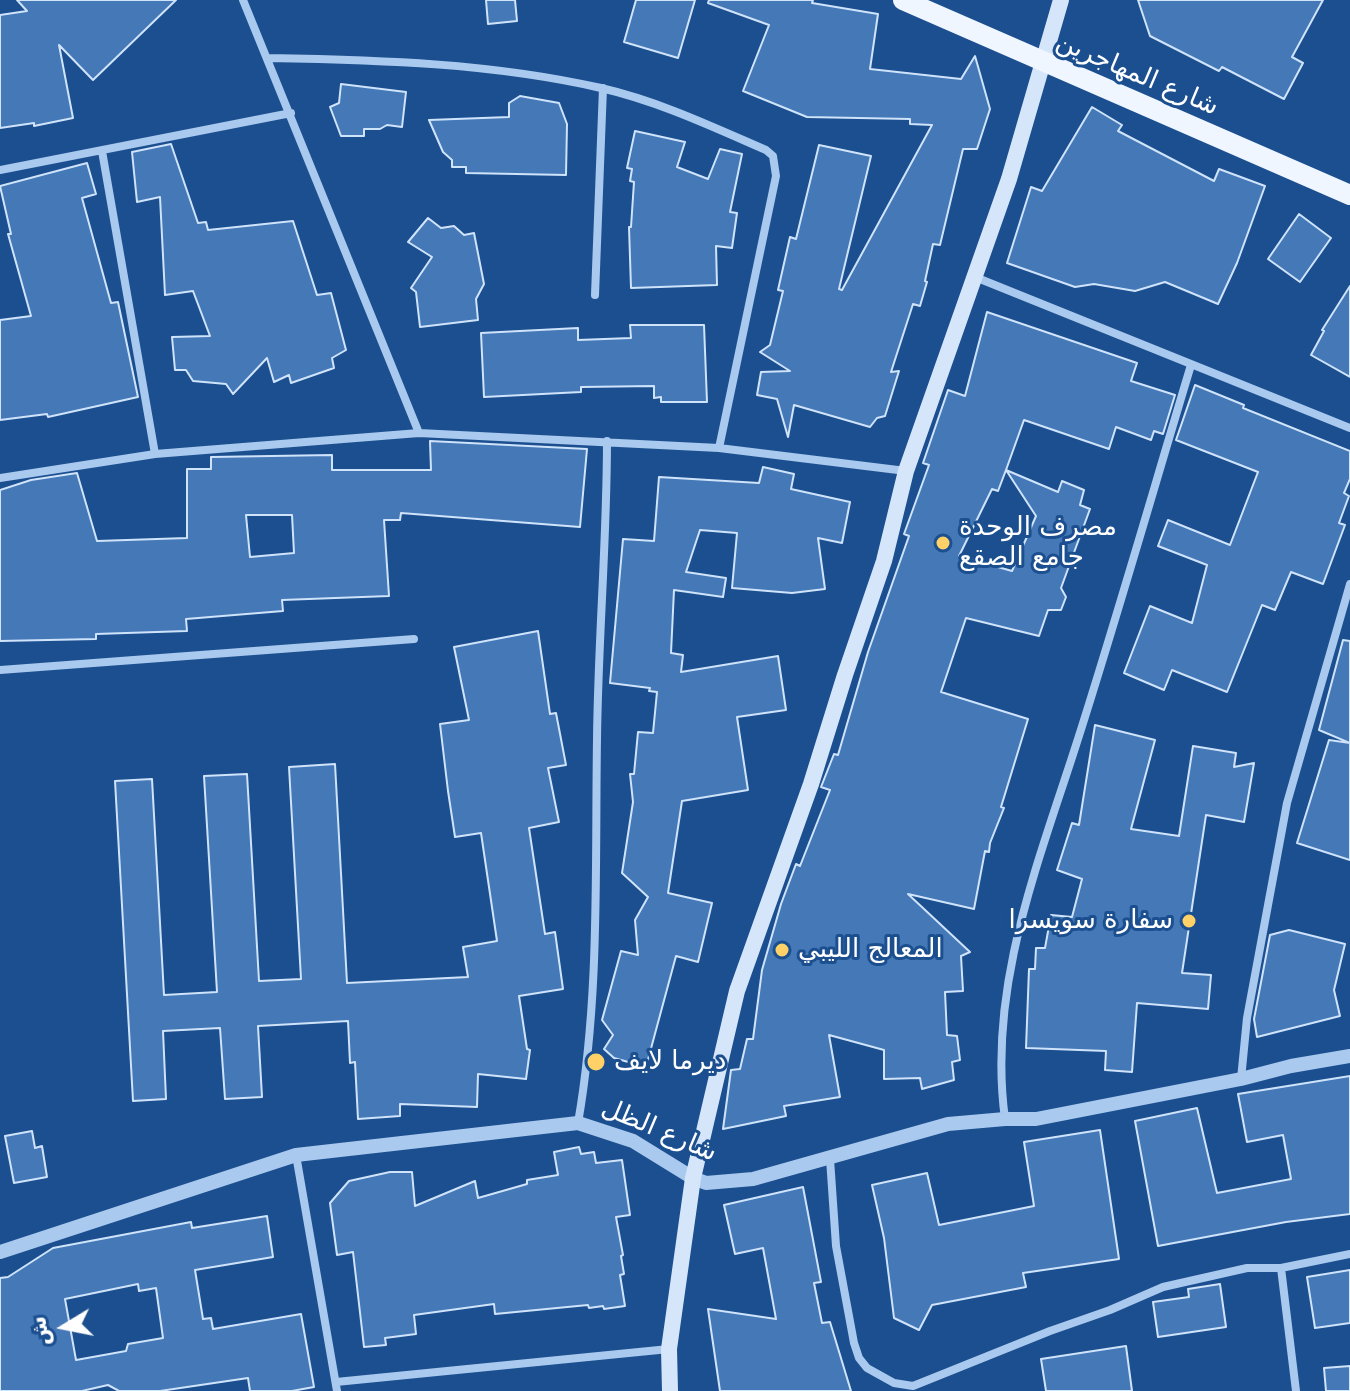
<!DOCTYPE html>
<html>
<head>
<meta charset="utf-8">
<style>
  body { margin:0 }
  #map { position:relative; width:1350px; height:1391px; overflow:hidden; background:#1b4f8f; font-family:"DejaVu Sans",Vazirmatn,sans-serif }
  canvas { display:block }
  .north { position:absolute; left:24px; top:1287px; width:80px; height:80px; -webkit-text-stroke:6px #1b4f8f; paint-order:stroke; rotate:260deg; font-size:22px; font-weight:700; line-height:32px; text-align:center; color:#fff }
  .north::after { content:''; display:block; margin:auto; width:28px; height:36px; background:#fff; clip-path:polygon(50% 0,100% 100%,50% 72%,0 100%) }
</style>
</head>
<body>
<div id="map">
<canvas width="1350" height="1391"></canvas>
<div class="north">ش</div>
</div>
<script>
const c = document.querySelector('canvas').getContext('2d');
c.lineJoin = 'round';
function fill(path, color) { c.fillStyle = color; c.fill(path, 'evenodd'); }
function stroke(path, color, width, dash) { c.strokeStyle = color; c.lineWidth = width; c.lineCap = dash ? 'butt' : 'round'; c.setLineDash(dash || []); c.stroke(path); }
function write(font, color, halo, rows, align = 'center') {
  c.font = font + ' "DejaVu Sans",Vazirmatn,sans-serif'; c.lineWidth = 6; c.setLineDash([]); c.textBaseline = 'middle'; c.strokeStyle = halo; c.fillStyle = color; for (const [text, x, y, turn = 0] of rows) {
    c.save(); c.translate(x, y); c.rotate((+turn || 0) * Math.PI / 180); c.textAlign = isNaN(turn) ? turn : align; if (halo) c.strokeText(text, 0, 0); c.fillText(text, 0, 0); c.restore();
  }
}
const building = new Path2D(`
  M17 0H176L93 80 59 45 73 118 34 126V123L0 128V15L27 11Z
  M486 0H515L517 21 488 24Z
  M636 0H695L678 58 624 42Z
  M709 0H813L812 3 878 14 870 69 961 79 975 56 990 109 977 149H963L940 245 933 244 925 281 927 282 920 306 913 304 891 372 899 371 885 416 877 418 870 427 794 405 788 437 777 399 757 395 761 372 790 371 760 352 770 345 783 291 778 290 790 237 796 239 819 145 871 156 839 289 842 290 932 125 910 124V119L807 117 743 91 769 25 708 3Z
  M1138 0H1323L1292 57 1303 63 1284 99 1222 67 1219 71 1150 36Z
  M341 84 406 92 402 127 387 125 380 129H364V136H341L330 107 339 103Z
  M520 96 559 103 567 124 566 175 466 173V167H452V160L443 152 429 120 509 117V103Z
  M1092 107 1122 125 1118 131 1214 181 1219 169 1265 186 1237 263 1218 304 1165 282 1135 291 1094 284 1075 287 1007 263 1031 187 1042 191Z
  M635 131 685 142 677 167 708 179 720 149 742 154 730 212 737 213 732 248 716 246 717 285 631 288 629 227H631L634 182 630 181 632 169 627 168Z
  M171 144 198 223 206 222 208 230 293 221 317 295 331 293 346 350 332 358 334 368 291 383 289 375 274 382 267 358 233 394 226 384 193 381 186 370H175L172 337 210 336 193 291 165 295 160 197 137 202 132 152Z
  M87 163 96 194 82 198 111 303 118 302 138 397 48 417 47 414 0 420V320L31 316 8 234H11L0 186Z
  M1299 214 1331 238 1300 282 1268 259Z
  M428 218 441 228 454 226 464 235 474 233 484 284 476 299 478 320 420 327 416 292 411 288 432 257 408 242Z
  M1350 286V377L1311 355 1324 331 1322 330Z
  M987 312 1137 363 1131 381 1175 395 1163 434 1154 431 1151 440 1116 427 1109 449 1024 420 1006 470 1058 492 1062 481 1084 490 1080 505 1090 509 1061 588 1066 597 1061 610H1048L1039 636 966 618 941 692 1028 719 1001 807 1004 808 990 843 989 852 985 851 974 909 908 894 970 952 961 956 963 991 945 992 947 1035 957 1036 960 1060 952 1062 954 1080 922 1089 920 1078 884 1079V1050L829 1035 840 1097 784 1106 786 1116 723 1129 731 1070 740 1069 747 1039H753L762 970 781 904 796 864 800 866 830 790 821 787 834 754 838 755 868 652 909 536 904 534 929 465 923 463 948 390 965 396ZM1006 470 1036 516 1012 571 959 556 992 489 998 491Z
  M630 325H704L707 402H661V397L654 398V386L581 387V392L484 397 481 333 578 328V340L631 338Z
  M1195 385 1244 405 1243 408 1350 451V479L1344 493 1349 496 1339 523 1345 525 1323 584 1291 572 1275 610 1262 605 1227 692 1172 670 1164 690 1124 673 1150 606 1192 623 1207 565 1158 546 1168 520 1230 545 1258 472 1176 440Z
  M430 441 587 449 580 527 401 513 400 520H384L389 596 282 600 283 611 186 619 187 631 96 634V639L0 641V490L31 480 77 473 97 541 187 538V469H211V457L332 455V470H431ZM246 515H292L294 553 250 557Z
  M763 467 794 474 791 489 850 502 842 543 818 538 825 589 792 593 732 588 737 533 700 530 686 572 726 578 723 597 674 590 671 653 683 655 681 672 778 656 786 710 737 717 748 790 682 801 668 893 712 903 698 962 676 956 646 1067 614 1058 604 1049 613 1035 602 1020 621 951 638 955 635 920 648 897 622 873 633 802 630 774H634L638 732 653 733 657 692 649 691 650 688 610 683 623 539 654 541 659 477 759 483Z
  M538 631 550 714 556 713 566 765 548 768 559 822 529 828 545 934 555 932 563 989 519 996 527 1049 530 1050 526 1079 478 1074 477 1107 400 1104V1116L358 1119 355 1062 350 1063 348 1021 258 1026 262 1097 225 1099 220 1028 163 1031 166 1099 133 1101 115 781 152 779 164 995 217 992 204 776 247 774 259 981 301 979 289 767 335 764 347 983 468 977 463 947 497 941 481 833 455 837 448 791 440 724 469 720 454 647Z
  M1343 640 1350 641V743L1319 730Z
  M1095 725 1155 740 1131 829 1179 836 1193 746 1236 753 1234 767 1254 763 1244 822 1206 815 1182 973 1211 975 1208 1009 1137 1003 1132 1072 1105 1070 1106 1051 1026 1048 1029 969H1035L1036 948H1045L1051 915 1072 917 1082 879 1057 870 1072 823 1079 825Z
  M1329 740 1350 743V860L1297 843Z
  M1289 930 1345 944 1334 990 1340 1016 1257 1037 1254 1019 1270 935Z
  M1350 1076V1214L1286 1222 1158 1246 1135 1121 1197 1108 1217 1193 1291 1179 1283 1135 1247 1142 1238 1094Z
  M1100 1130 1119 1259 1023 1273 1026 1287 932 1305 919 1330 894 1318 884 1238 872 1185 927 1173 939 1225 1034 1206 1024 1142Z
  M32 1131 35 1148 42 1146 47 1177 14 1183 5 1136Z
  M579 1147 581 1154 594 1152 596 1163 622 1160 630 1215 616 1217 623 1255 621 1256 624 1274 620 1275 625 1306 604 1309 603 1306 589 1308 588 1305 495 1314 494 1304 414 1315 416 1334 385 1338 386 1345 364 1347 353 1252 337 1255 330 1203 349 1181 390 1172H412L415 1206 475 1181 478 1198 527 1184V1180L558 1175 554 1152Z
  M803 1187 821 1282 814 1283 822 1323 830 1322 851 1391H720L708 1309 776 1319 763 1248 735 1254 724 1205Z
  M267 1216 273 1257 195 1270 203 1319 211 1318 213 1329 301 1314 314 1387 292 1391H250L248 1378 160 1391H119L108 1385 82 1391H0V1278L8 1277 53 1248 191 1222 192 1228ZM138 1284 139 1291 156 1288 163 1338 128 1344 126 1351 76 1360 65 1299Z
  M1350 1270V1323L1315 1328 1307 1277Z
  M1220 1284 1226 1327 1158 1337 1153 1302 1189 1297 1188 1289Z
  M1126 1346 1132 1391H1046L1041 1359Z
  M1350 1366V1391H1326L1324 1368Z`);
const minor = new Path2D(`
  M243 0 419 433
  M268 58C380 60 491 63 601 88 658 101 713 127 766 150L773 156 776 176 719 448
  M102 151 155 454
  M0 170 291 113
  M975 277 1350 428
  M595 295 603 88
  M0 478 155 454 419 433 719 448 906 471
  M0 670 414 639
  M1241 1079 1247 1018 1287 803 1350 584
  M1005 1119C987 988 1038 864 1077 742 1117 617 1153 491 1191 365
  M578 1123C600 997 595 867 597 740 598 640 607 541 607 441
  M296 1155 337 1391
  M830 1159 836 1246 854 1343 859 1358 867 1368 894 1383 913 1386 1050 1331 1110 1310 1163 1287 1247 1268H1281L1350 1254
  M1281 1268 1296 1391
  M336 1382 669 1349`);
const tertiary = new Path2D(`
  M0 1252 296 1155 578 1123 633 1141 693 1178 706 1183 753 1179 948 1124 1005 1119H1036L1241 1079 1291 1066 1350 1056`);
const secondary = new Path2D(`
  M670 1391 669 1349 693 1178 737 991 811 784 845 675 884 561 906 471 1009 179 1061 0`);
const primary = new Path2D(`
  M903 0 1350 195`);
const markers = [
  [943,543,8,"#ffd166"],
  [1189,921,8,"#ffd166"],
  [782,950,8,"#ffd166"],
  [596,1062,10,"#ffd166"]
];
const streetNames = [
  ["شارع المهاجرين",1137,75,23],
  ["شارع الظل",659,1131,23]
];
const poiNames = [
  ["مصرف الوحدة",959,528],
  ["جامع الصقع",959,558],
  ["سفارة سويسرا",1173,921,"right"],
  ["المعالج الليبي",798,950],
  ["ديرما لايف",614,1062]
];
fill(building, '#4478b7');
stroke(building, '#cfe3fa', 2);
stroke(minor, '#a9c9ee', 8);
stroke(tertiary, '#a9c9ee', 14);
stroke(secondary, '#d6e6fa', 16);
stroke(primary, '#f0f6ff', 20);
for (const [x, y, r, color] of markers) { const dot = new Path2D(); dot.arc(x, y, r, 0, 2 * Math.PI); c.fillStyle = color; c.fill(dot); stroke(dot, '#1b4f8f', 3); }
write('26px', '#fff', '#1b4f8f', streetNames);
write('26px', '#fff', '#1b4f8f', poiNames, 'left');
</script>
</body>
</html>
